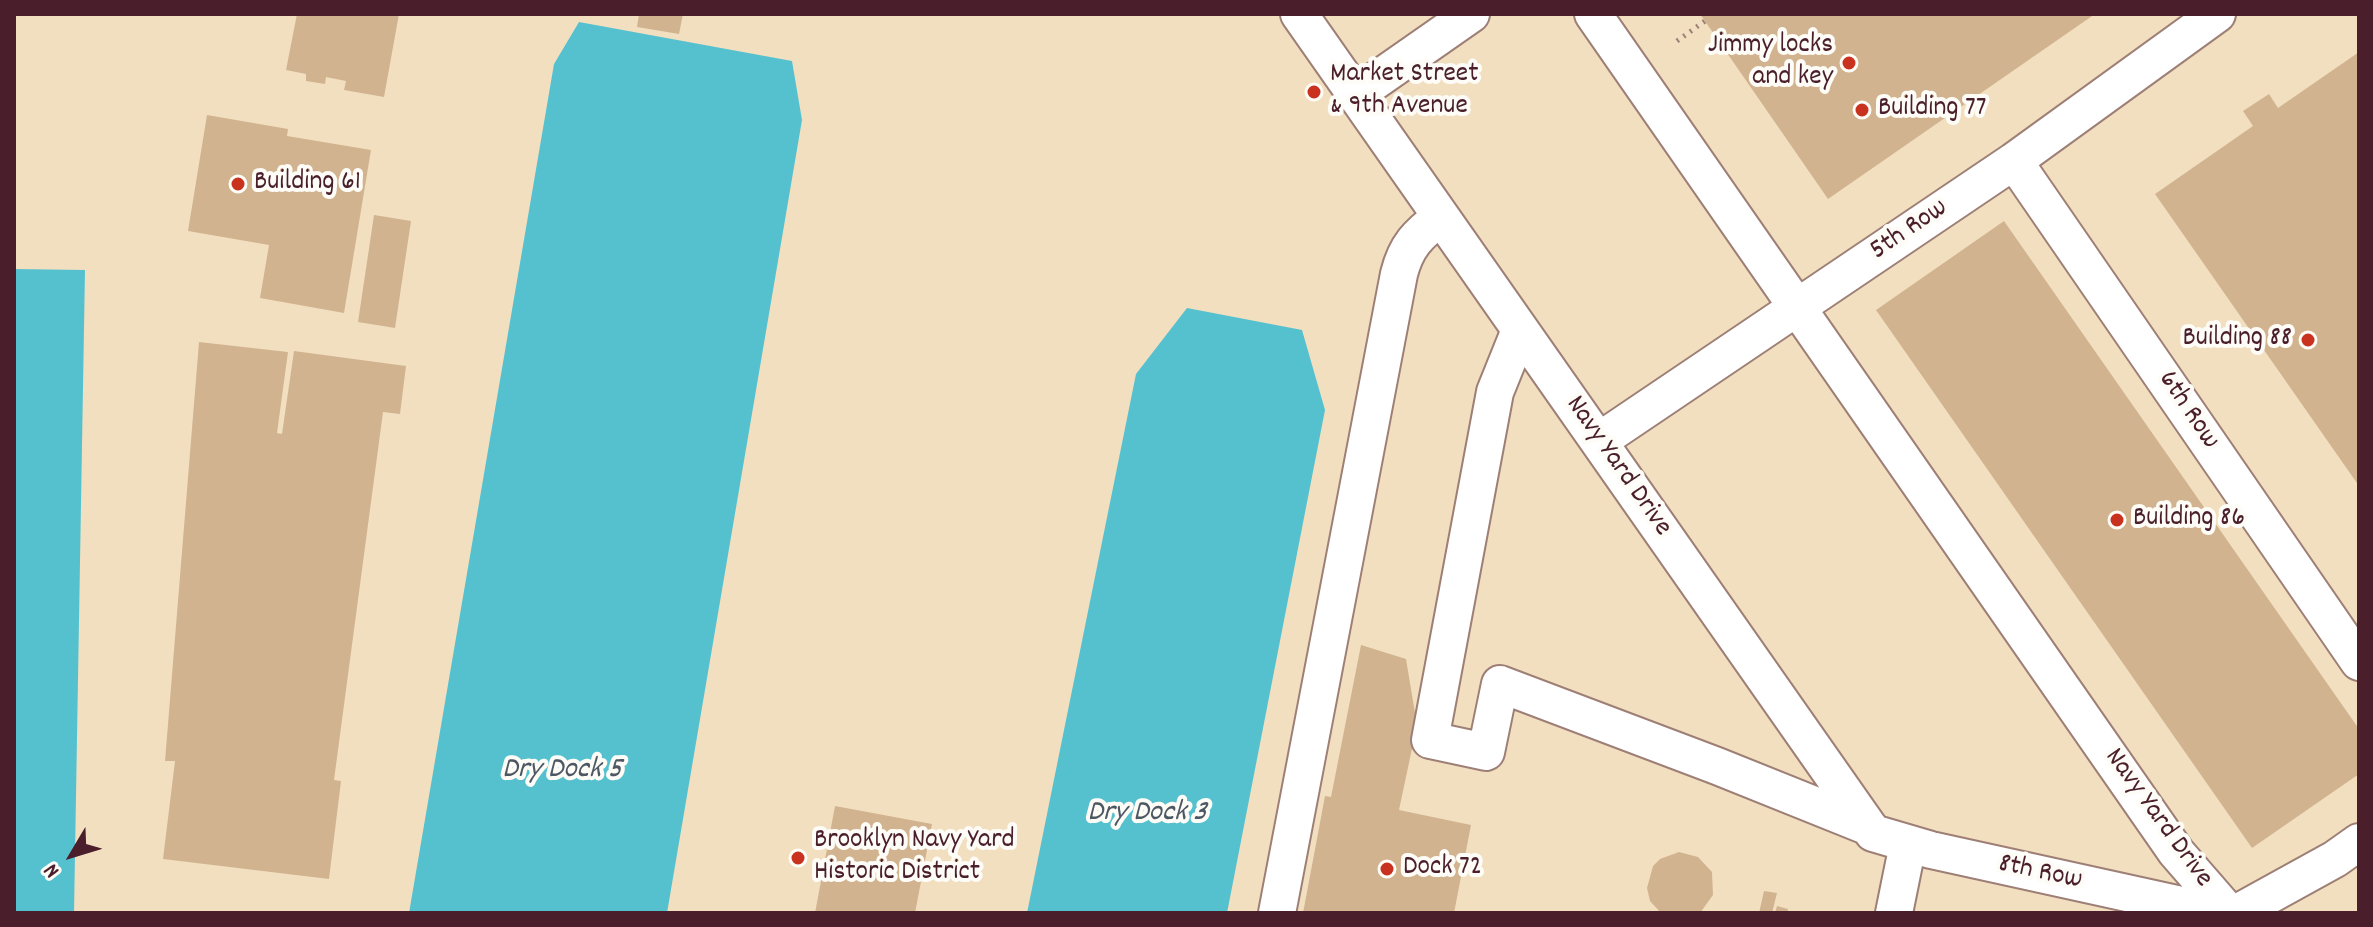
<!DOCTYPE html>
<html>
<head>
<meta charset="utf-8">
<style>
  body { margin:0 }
  #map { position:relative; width:2373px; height:927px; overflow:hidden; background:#f2dfc0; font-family:Dekko,sans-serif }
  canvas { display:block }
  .frame { position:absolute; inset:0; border:16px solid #4a1f2b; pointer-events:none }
  .north { position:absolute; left:32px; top:815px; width:80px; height:80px; -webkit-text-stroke:6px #fdfcf7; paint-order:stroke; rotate:232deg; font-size:22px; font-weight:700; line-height:32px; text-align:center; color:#4a1f2b }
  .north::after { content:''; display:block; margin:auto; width:28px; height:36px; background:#4a1f2b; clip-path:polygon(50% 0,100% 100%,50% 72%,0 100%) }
</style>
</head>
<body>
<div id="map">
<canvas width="2373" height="927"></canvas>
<div class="frame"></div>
<div class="north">N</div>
</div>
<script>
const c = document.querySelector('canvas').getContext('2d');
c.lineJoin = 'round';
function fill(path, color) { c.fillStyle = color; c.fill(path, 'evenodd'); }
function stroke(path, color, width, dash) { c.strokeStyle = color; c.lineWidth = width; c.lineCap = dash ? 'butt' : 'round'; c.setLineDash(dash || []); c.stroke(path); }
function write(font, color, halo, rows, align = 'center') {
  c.font = font + ' Dekko,sans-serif'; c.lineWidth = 8; c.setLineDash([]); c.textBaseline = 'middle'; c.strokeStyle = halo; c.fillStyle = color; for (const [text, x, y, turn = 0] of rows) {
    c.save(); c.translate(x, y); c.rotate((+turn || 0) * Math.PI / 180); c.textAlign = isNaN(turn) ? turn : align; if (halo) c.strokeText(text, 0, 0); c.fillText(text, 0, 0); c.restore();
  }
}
const water = new Path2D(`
  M579 22 792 61 802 120 667 913H409L554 64Z
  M14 269 85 270 74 913H14Z
  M1187 308 1302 330 1325 410 1227 913H1027L1136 374Z`);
const building = new Path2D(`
  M297 14H399L384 97 344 90 346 81 326 77 325 84 306 81V74L286 70Z
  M639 14H683L679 34 637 27Z
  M1700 14H2095L1828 199Z
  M2359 52V486L2155 194 2253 126 2243 111 2269 94 2278 108Z
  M207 115 288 129 287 136 371 150 344 313 260 298 269 245 188 231Z
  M374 215 411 221 395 328 358 322Z
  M2004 221 2359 729V774L2252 848 1876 310Z
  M199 342 288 352 277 433 282 434 294 351 406 366 400 414 383 412 334 780 341 781 329 879 163 859 175 761H165Z
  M1361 645 1406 659 1417 725 1399 810 1471 825 1454 913H1303L1325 796 1331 797Z
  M835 806 932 824 915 913H815Z
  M1679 852 1698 857 1712 872 1713 895 1700 913H1661L1650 901 1647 888 1653 866 1660 859Z
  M1764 891 1777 893 1772 913H1759Z
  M1777 906 1788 909 1787 913H1775Z`);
const path = new Path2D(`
  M1677 41 1705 21`);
const minor = new Path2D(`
  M1299 14 1873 833 1931 850 2218 913
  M1593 14 2176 852 2229 913
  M1355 95 1471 14
  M2014 161 2359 662
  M1520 330 1495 392 1430 740 1486 752 1500 684 1717 766 1869 827
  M1599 441 2014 161 2217 14
  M1277 913 1399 274C1406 246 1418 234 1441 217
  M1894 913 1908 844
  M2237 913 2335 859 2359 842`);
const markers = [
  [1849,63,8,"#c8321e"],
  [1314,92,8,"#c8321e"],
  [1862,110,8,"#c8321e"],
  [238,184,8,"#c8321e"],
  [2308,340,8,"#c8321e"],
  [2117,520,8,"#c8321e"],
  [798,858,8,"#c8321e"],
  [1387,869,8,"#c8321e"]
];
const poiNames = [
  ["Jimmy locks",1833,47,"right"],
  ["and key",1833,79,"right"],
  ["Market Street",1330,76],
  ["& 9th Avenue",1330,108],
  ["Building 77",1878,110],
  ["Building 61",254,184],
  ["Building 88",2292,340,"right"],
  ["Building 86",2133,520],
  ["Brooklyn Navy Yard",814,842],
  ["Historic District",814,874],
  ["Dock 72",1403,869]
];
const streetNames = [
  ["5th Row",1910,231,-34],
  ["6th Row",2187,411,56],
  ["Navy Yard Drive",1617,467,55],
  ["Navy Yard Drive",2157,819,54],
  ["8th Row",2040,874,12]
];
const waterNames = [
  ["Dry Dock 5",562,772],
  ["Dry Dock 3",1147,815]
];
fill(water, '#55c1cf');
fill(building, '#d1b48f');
stroke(minor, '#9e7f76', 40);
stroke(path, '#9e7f76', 5, [2, 6]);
stroke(minor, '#fff', 36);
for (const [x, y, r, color] of markers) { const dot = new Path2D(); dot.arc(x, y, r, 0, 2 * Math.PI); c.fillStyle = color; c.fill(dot); stroke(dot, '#fdfcf7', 3); }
write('28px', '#4a1f2b', '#fdfcf7', poiNames, 'left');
write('28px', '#4a1f2b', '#fdfcf7', streetNames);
write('italic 30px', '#4e5864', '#fdfcf7', waterNames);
</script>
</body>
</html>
